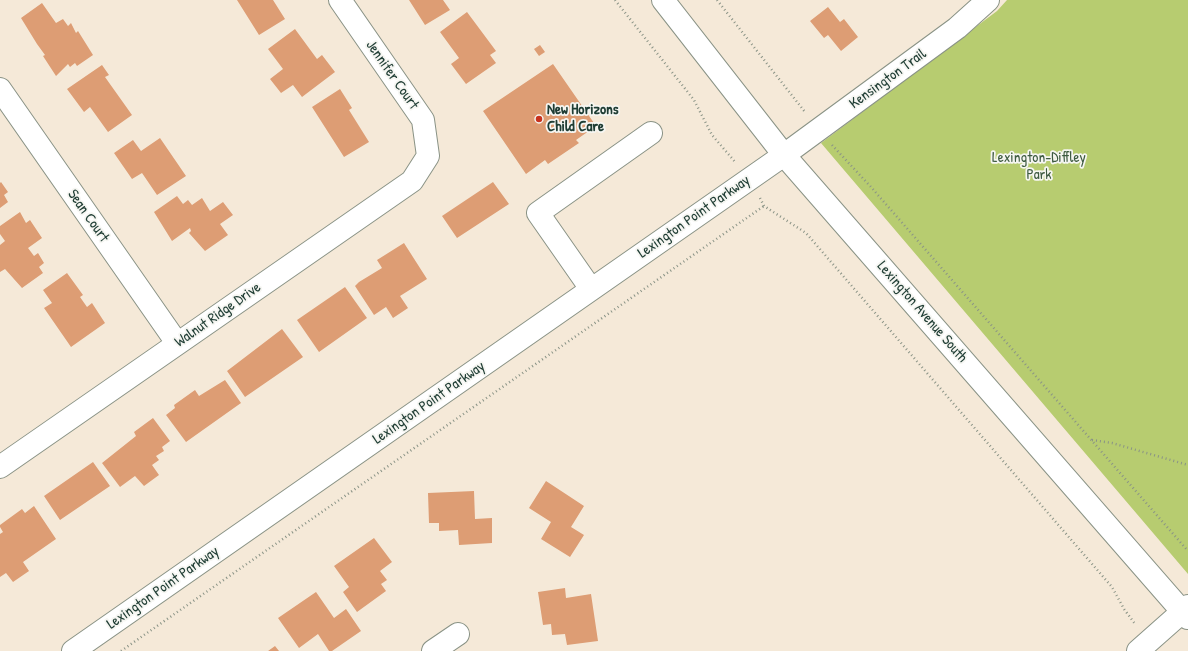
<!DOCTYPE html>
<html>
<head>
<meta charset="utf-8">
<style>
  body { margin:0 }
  canvas { display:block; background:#f5e9d8 }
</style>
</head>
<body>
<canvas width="1188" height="651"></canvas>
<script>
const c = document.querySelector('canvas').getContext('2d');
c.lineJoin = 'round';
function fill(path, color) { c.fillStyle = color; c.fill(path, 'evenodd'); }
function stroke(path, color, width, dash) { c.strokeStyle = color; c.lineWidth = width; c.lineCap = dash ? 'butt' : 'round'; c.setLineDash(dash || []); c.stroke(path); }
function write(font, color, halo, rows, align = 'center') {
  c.font = font + ' "Patrick Hand",sans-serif'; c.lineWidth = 3.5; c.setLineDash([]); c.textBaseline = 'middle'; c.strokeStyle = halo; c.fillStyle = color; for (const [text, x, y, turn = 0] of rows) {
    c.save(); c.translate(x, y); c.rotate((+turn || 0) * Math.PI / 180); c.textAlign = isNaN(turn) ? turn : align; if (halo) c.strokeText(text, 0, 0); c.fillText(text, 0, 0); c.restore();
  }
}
const green = new Path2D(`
  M1007 0H1188V574L821 143 997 11Z`);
const building = new Path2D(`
  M237 0H273L285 19 259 35Z
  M409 0H443L450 10 425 25Z
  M42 3 56 23 63 19 68 26 71 23 76 33 78 31 93 55 77 66 75 63 70 67 68 64 56 76 43 56 45 55 37 44 21 18Z
  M828 7 840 22 844 19 858 37 841 51 828 35 824 38 810 21Z
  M467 12 496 51 490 55 496 63 466 84 451 64 459 58 440 32Z
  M295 29 317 59 322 55 335 72 302 97 293 85 281 93 270 79 283 69 268 49Z
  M540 45 545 52 539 56 534 49Z
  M553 64 596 126 576 140 579 143 548 164 545 160 526 174 483 111Z
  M102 65 109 75 105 77 132 115 108 132 90 107 84 112 67 89Z
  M340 89 352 108 349 110 369 142 344 157 312 107Z
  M160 138 186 176 157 195 142 173 132 179 114 153 133 140 141 151Z
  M1 182 8 192 4 195 8 202 0 208V183Z
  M493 182 509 204 457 238 442 216Z
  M177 196 183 204 188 200 192 205 202 198 210 211 223 202 233 215 220 224 228 235 205 251 189 233 191 231 190 228 172 241 154 212Z
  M20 212 26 223 30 220 42 238 28 248 34 256 38 253 44 263 39 267 43 273 22 288 5 269 0 272V245L5 241 0 234V226Z
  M404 243 427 279 400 296 408 308 393 318 386 307 374 315 355 286 359 282 382 268 377 260Z
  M67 273 83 295 80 297 87 307 92 303 105 323 71 347 44 308 52 303 43 290Z
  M345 287 367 318 319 352 297 320Z
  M282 329 303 357 245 397 227 371Z
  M225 380 241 403 186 442 166 415 175 408 174 405 195 390 199 396Z
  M153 418 170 441 162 447 164 451 156 456 159 460 152 465 159 475 144 486 135 476 120 487 102 463 136 436 134 432Z
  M93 462 110 486 60 520 44 496Z
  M546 481 584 506 571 527 584 535 570 557 541 539 551 522 529 508Z
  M474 491 475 519 492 518V543L459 545 458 530 439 531V523H429L428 493Z
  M34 506 56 539 23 562 29 571 13 582 6 573 0 577V534L3 532 0 527V525L22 509 25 513Z
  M374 538 392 562 380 571 387 580 381 584 386 591 357 612 343 592 349 587 334 566Z
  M565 588 566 598 591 594 598 641 567 645 565 634 552 635 551 624 543 625 538 592Z
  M316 592 334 618 346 609 361 631 332 651H329L318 634 299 648 278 618Z
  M275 646 279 651H268Z`);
const path = new Path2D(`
  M615 0 694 100 712 135 736 163
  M717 0 805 112
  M832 145 871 187 1188 551
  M760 198 764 206 806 233 1112 587 1124 609 1135 624
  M1092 440 1112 443 1188 465
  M121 651 764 206`);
const minor = new Path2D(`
  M663 0 784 155 1188 618
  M0 89 177 343
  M591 289 538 213 651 133
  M0 467 412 181 428 156 423 120 340 0
  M73 651 784 155 957 28 988 0
  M433 651 458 634
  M1138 651 1182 612 1188 606`);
const markers = [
  [539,119,4,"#c8321e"]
];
const streetNames = [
  ["Jennifer Court",392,75,55],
  ["Kensington Trail",888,79,-36],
  ["Sean Court",88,216,55],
  ["Lexington Point Parkway",694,217,-35],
  ["Lexington Avenue South",922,312,49],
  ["Walnut Ridge Drive",218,315,-35],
  ["Lexington Point Parkway",429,403,-35],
  ["Lexington Point Parkway",163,588,-35]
];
const poiNames = [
  ["New Horizons",547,110],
  ["Child Care",547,127]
];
const parkNames = [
  ["Lexington-Diffley",1039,158],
  ["Park",1039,175]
];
fill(green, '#b7cc70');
fill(building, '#dd9d74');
stroke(minor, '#8a9386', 24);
stroke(path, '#8a9386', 2.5, [1, 3]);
stroke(minor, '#fff', 22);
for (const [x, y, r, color] of markers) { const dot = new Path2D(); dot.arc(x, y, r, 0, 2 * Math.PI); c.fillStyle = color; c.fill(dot); stroke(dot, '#f6f6f2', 1.5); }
write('15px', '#1f3d34', '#f6f6f2', streetNames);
write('bold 15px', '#1f3d34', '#f6f6f2', poiNames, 'left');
write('15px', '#3d5a40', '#f6f6f2', parkNames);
</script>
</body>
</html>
